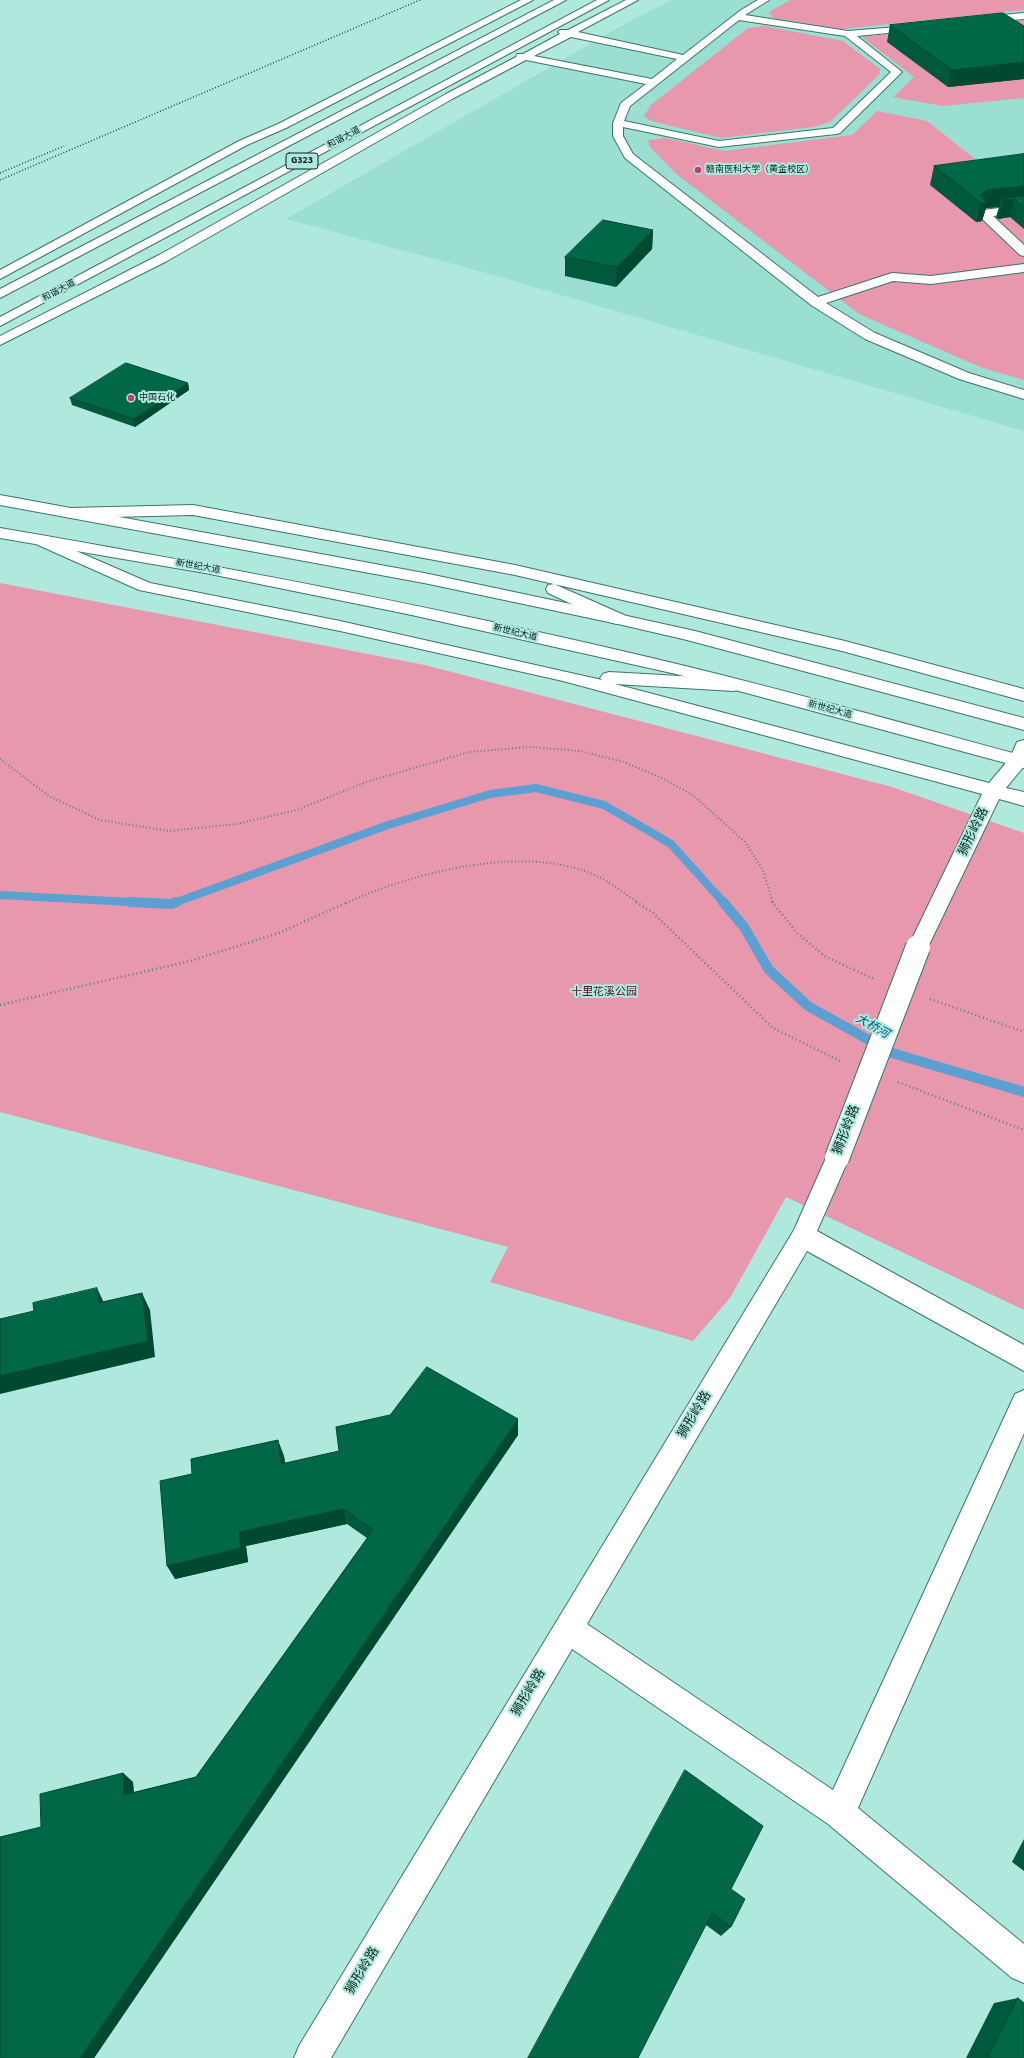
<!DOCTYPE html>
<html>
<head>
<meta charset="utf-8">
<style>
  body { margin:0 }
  canvas { display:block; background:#afe9de }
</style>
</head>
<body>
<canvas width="1024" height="2058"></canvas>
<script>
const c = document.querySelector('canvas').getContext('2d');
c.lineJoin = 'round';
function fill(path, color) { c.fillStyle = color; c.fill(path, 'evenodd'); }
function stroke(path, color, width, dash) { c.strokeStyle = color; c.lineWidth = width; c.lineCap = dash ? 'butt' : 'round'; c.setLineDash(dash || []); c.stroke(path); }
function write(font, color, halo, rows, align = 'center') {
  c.font = font + ' "Source Sans 3","Noto Sans SC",sans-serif'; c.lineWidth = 4; c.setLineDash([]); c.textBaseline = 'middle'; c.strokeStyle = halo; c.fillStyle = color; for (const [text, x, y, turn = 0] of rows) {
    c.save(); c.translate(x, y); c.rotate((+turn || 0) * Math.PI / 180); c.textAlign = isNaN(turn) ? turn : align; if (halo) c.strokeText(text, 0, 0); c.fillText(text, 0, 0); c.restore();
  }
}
const built = new Path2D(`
  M672 0H1024V431L483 272 286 219 630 21Z`);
const green = new Path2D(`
  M790 0H1024V10L841 29 773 18 769 12Z
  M1024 20V98L943 106 893 97 914 77 862 37Z
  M764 26 843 41 880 69V74L830 122 813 127 721 138 651 121 644 116 651 105 748 28Z
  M877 111 927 121 980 163 1024 157V380L980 367 859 314 675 173 650 147 648 140 666 138 724 151 852 135Z
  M0 583 425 665 892 787 1024 833V1310L786 1197 730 1298 693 1341 490 1282 508 1247 0 1112Z`);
const streamFar1 = new Path2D(`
  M0 895 149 903
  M174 903 388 825 490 794 536 788 604 805 671 844 724 903`);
const stream = new Path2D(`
  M130 902 171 904 177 902
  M723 902 744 927 769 970 808 1006 892 1053 1024 1092`);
const pathFar1 = new Path2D(`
  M0 759 49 796 100 820 169 831 237 824 297 810 366 782 469 752 530 747 580 751 624 762 662 778 694 796 745 842 763 870 773 903
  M346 903C415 872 525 843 597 876 611 882 625 894 638 903`);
const path = new Path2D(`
  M636 902 653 913 773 1028 842 1062
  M772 902 798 934 826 957 874 979
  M930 999 1024 1032
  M0 1005 190 961 279 933 348 902
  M898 1082 1024 1130`);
const minor = new Path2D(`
  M521 0H533L286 128 247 145 0 279V270L239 141 278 124Z
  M626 0H638L578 32 683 55 741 10 758 0H769L745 15 848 31 922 25 924 27 919 30 857 36 902 72 840 133 836 134 719 147 623 127V136L633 154 818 297 892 273 931 276 1024 264V272L931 284 893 281 826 303 875 333 969 373 1024 390V399L959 379 865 339 811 305 625 158 613 136V123L621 103 646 84 526 60 454 98 167 261 0 345V336L159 255 446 94 516 57 517 54H523L560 34 558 32 560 30H568ZM739 20 845 36 891 72 833 128 719 141 624 121 630 106ZM571 37 677 59 652 79 534 56Z
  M1024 13V19L979 23 974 20 979 17Z
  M1024 205V213L993 216 1024 245V256L1020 255 977 214 983 210Z
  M193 505 515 565 845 641 1024 689V701L842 651 515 575 193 515 70 518 64 516 62 513 64 510 70 508Z
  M44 537 150 583 340 621 602 680 600 678 603 674 609 672 734 679 740 681 743 685 740 689 734 691 615 684 989 783 1010 758 1017 742 1024 740V766L1006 788 1024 792V806L999 799 928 947 925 953 918 955 911 953 908 947 982 794 563 681 340 631 139 590 38 545 36 542 38 539Z
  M554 584 624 615 626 619 624 623 618 624 612 623 548 593 546 589 548 585Z
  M837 1148 845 1151 849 1158 817 1231 1024 1345V1371L807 1251 587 1624 833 1790 1015 1394 1024 1390V1433L858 1808 1024 1944V1983L1012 1978 828 1824 572 1649 331 2058H294L299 2046 794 1230 829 1151Z`);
const major = new Path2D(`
  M0 495 424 573 618 614 695 631 1024 718V730L687 640 618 624 424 583 0 505Z
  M0 528C227 567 454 610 677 664 793 692 909 725 1024 756V768L676 674 407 614 205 573 0 538Z`);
const highway = new Path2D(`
  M554 0H566L0 298V289Z
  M597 0H609L0 326V317Z`);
const rail = new Path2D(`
  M0 173 64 146
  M0 180 420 0`);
const minorBridge = new Path2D(`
  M837 1158 918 947`);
const wall = new Path2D(`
  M890 25 1024 26V79L948 87 887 42Z
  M1024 154V229L1010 217 998 219 996 217 999 207 986 208 982 221 976 222 930 185 934 166Z
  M653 230 652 249 616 287 565 276V257Z
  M188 383 189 390 135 427 72 405 70 398Z
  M518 1435 94 2058 41 1827 123 1773 133 1782 134 1792 196 1777 367 1538 347 1524 246 1546 248 1562 175 1579 192 1474 284 1456 285 1463Z
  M1024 1839V1871L1012 1862Z
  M731 1889V1927L721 1936 706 1925 528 2058Z
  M1018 1998 1024 2058H966L994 2003Z`);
const shadedWall = new Path2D(`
  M1024 62V79L948 87 952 70Z
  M1024 186V204L1014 199 1010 217 998 219 1003 200 1001 199 999 207 986 208 982 221 976 222 981 203 980 195 987 190Z
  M653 230 652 249 616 287 617 267Z
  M188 383 189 390 135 427 134 419Z
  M97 1288 105 1305 98 1303Z
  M142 1293 150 1310 155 1357 0 1394V1376Z
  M518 1419V1435L94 2058H80Z
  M278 1440 284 1456 287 1479 281 1464Z
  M343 1509 347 1524 246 1546 248 1562 175 1579 167 1566 239 1532Z
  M123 1773 133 1782 134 1803 124 1795Z`);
const building = new Path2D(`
  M1003 13 1024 26V62L952 70 890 25Z
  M1024 154V186L987 190 980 195 987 203H981L934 166Z
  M1024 196V206L1014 199 1003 200 1001 199Z
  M603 220 653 230 617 267 565 257Z
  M126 363 188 383 134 419 70 398Z
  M97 1288 98 1303 142 1293 148 1341 0 1376V1319L34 1311 33 1303Z
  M427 1367 518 1419 80 2058H0V1837L41 1827 40 1794 123 1773 124 1795 196 1777 373 1530 343 1509 239 1532 241 1548 167 1566 160 1481 192 1474 191 1459 278 1440 281 1464 339 1451 336 1427 390 1415Z
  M685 1770 763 1826 731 1889 745 1899 731 1927 712 1913 638 2058H528Z
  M1018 1998 1024 2003V2058H988Z`);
const markers = [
  [698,170,4,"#c53a6e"],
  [131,398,4,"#c53a6e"]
];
const farStreetnames = [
  ["和谐大道",344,138,-28],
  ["和谐大道",59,291,-28],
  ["新世纪大道",198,567,10],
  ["新世纪大道",515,633,13],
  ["新世纪大道",830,710,15]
];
const farPoinames = [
  ["赣南医科大学（黄金校区）",706,170],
  ["中国石化",139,398]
];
const shields = [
  [302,161,32]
];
const shieldNames = [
  ["G323",302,161]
];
const parkNames = [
  ["十里花溪公园",604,993]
];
const waterNames = [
  ["大桥河",872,1027,29]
];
const nearStreetnames = [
  ["狮形岭路",974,832,-64],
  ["狮形岭路",847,1130,-69],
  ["狮形岭路",695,1415,-59],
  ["狮形岭路",529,1693,-59],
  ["狮形岭路",363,1971,-59]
];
fill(built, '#9bded2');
fill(green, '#e798ad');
stroke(streamFar1, '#5c9fd1', 8);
stroke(stream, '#5c9fd1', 10);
stroke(minor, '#3d746b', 2);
stroke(major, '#3d746b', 2);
stroke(highway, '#3d746b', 2);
stroke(pathFar1, '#5a837b', 2, [1, 2.5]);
stroke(path, '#5a837b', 2.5, [1, 3]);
fill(minor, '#fff');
fill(major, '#fff');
fill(highway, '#fff');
stroke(rail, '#26443f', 1.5, [1, 2]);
stroke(minorBridge, '#3d746b', 26, []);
stroke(minorBridge, '#fff', 24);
fill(wall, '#00593c');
fill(shadedWall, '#004931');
fill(building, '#006846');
stroke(building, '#004931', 1);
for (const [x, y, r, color] of markers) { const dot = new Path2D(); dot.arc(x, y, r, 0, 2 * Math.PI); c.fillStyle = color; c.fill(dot); stroke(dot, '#afe9de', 1.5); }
write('9px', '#0b231f', '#afe9de', farStreetnames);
write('9px', '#0b231f', '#afe9de', farPoinames, 'left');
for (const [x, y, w] of shields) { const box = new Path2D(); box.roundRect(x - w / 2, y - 8, w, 16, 3); c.fillStyle = '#afe9de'; c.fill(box); stroke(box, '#0b231f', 1); }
write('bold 10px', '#0b231f', null, shieldNames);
write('11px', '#57112c', '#afe9de', parkNames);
write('italic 12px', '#025887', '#afe9de', waterNames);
write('13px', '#0b231f', '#afe9de', nearStreetnames);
</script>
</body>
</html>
